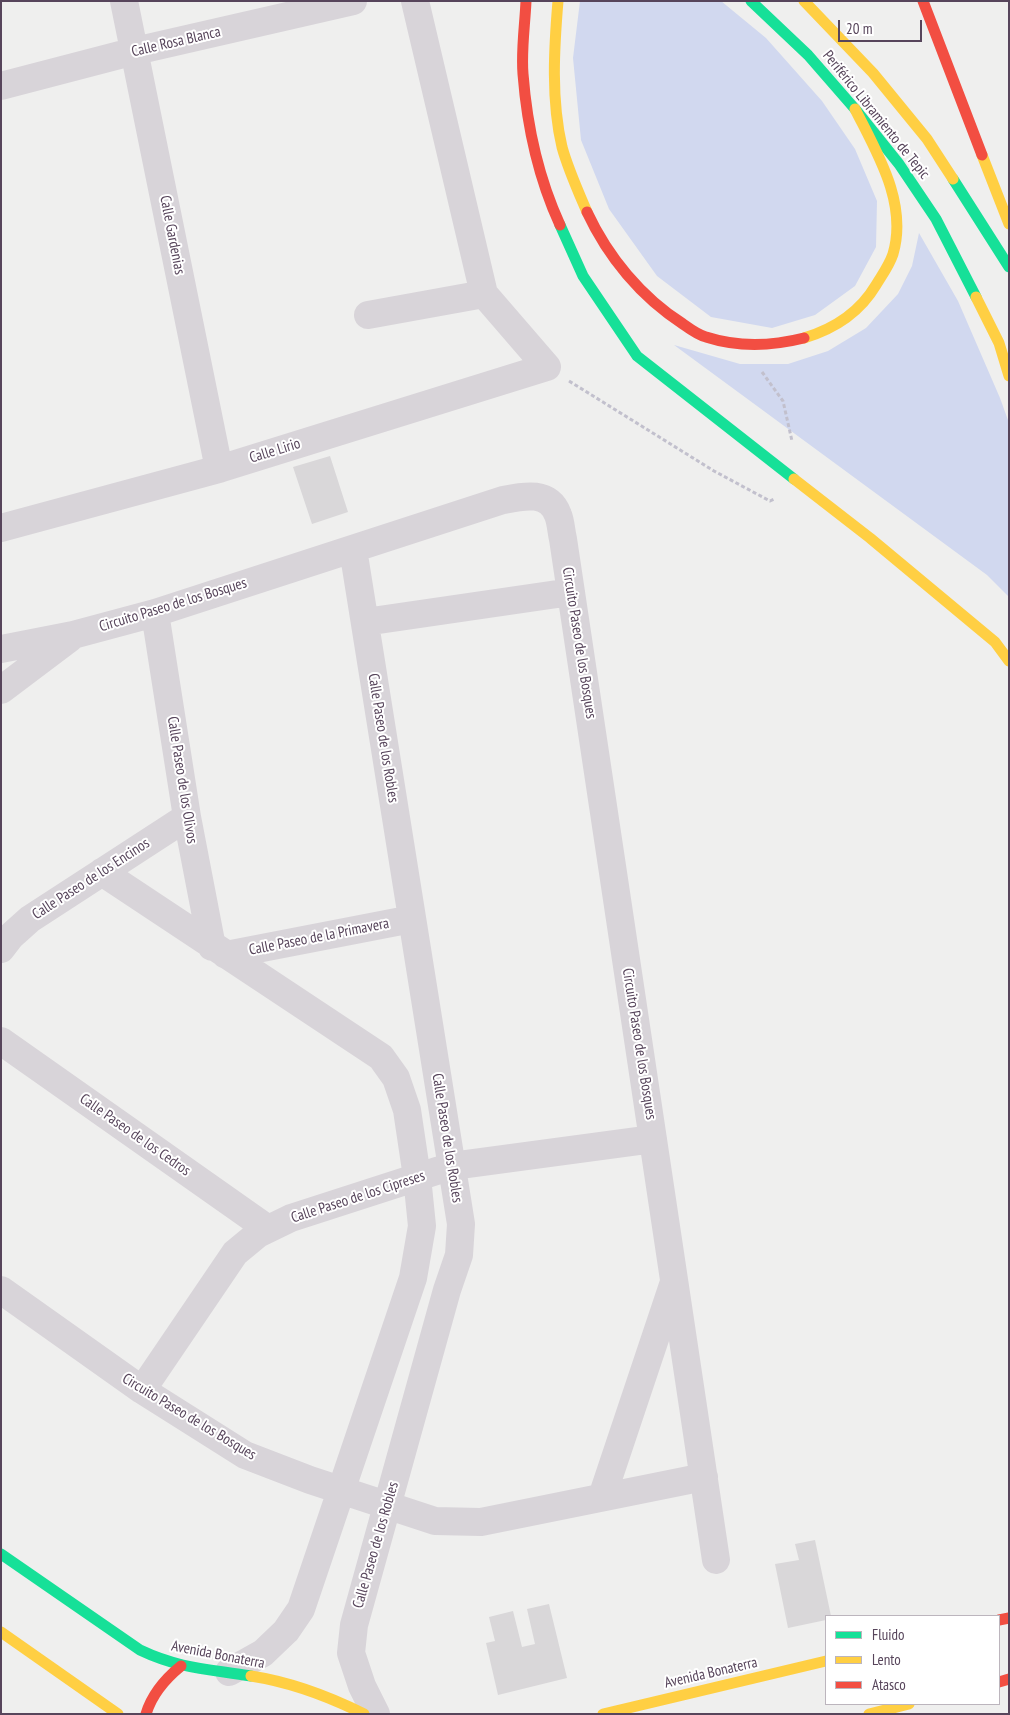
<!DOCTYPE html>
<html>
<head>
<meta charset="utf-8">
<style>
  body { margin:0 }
  #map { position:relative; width:1010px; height:1715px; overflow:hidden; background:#efefee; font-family:"PT Sans Narrow",sans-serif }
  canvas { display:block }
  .frame { position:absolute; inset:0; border:2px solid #57455b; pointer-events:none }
  .legend { position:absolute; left:825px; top:1615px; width:175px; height:90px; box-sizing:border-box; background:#fff; border:1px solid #bcb5bd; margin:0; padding:6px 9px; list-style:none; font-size:15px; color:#57455b }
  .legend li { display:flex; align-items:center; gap:10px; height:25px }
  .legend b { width:25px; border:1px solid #bcb5bd }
  .scale { position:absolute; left:838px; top:20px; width:84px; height:22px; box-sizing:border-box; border:2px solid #57455b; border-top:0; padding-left:6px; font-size:15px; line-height:18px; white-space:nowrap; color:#57455b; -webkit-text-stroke:4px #fff; paint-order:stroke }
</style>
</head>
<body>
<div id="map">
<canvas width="1010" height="1715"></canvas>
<div class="frame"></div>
<ul class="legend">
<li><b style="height:6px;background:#16e098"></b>Fluido</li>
<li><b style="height:6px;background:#ffcf43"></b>Lento</li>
<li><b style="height:6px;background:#f24e42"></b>Atasco</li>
</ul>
<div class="scale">20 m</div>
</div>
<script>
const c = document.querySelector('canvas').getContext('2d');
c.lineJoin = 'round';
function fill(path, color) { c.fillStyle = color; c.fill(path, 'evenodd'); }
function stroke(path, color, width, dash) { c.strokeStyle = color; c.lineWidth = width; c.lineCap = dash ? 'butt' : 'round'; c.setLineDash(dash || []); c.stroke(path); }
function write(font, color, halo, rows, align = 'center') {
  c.font = font + ' "PT Sans Narrow",sans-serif'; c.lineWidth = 4; c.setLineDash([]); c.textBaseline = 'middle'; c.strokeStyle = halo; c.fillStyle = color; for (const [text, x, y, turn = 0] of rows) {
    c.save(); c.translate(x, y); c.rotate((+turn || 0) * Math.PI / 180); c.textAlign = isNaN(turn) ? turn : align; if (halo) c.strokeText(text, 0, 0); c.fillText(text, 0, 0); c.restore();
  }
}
const green = new Path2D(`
  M580 1H721L766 38 822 101 855 149 877 201 876 247 855 286 815 315 772 328 711 317 657 276 609 209 581 140 573 58Z
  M919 233 958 301 1000 398 1009 423V597L987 575 674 345 740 364H788L828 351 866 328 898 294 912 266Z`);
const building = new Path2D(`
  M330 456 348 512 312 524 293 467Z
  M815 1540 831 1616H826V1620L788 1628 775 1564 799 1560 795 1544Z
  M549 1604 567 1678 498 1695 486 1643 495 1641 489 1617 513 1611 522 1647 535 1644 527 1609Z`);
const path = new Path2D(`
  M762 372 783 401 792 441
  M569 381 714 471 770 501 774 499`);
const street = new Path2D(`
  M124 1 219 469
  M1 86 135 51 353 1
  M368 315 484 294
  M1 528 219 469 547 367 484 294 415 1
  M353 549 461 1224 459 1255 447 1290 354 1625 351 1653 362 1686 376 1714
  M155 613 187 817 212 947
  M365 622 571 592
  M1 649 73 635 155 613 503 500C523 496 549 490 558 515 561 522 561 531 563 539L716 1560
  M1 690 70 638
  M102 872 381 1057 396 1078 407 1110 417 1177 422 1226 413 1278 301 1609 286 1631 263 1653 229 1672
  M1 949 11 936 30 919 187 817
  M226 955 412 919
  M1 1041 268 1229
  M1 1290 142 1390 245 1455 310 1480 435 1521 481 1522 704 1477
  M142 1390 235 1253 258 1234 291 1218 452 1166 653 1139
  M602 1497 673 1285`);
const fast = new Path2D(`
  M751 1 808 55 855 109 899 164 936 219 976 297
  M953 179 1009 267
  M560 225 583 276 637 356 794 479
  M1 1554 140 1650C180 1669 209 1669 251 1676`);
const slow = new Path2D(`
  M558 1C554 49 551 100 562 147 568 169 578 191 587 212
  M804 1 873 73 927 139 953 179
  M982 155 1009 224
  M976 297 999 343 1009 376
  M804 338C834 329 860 312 876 285 882 275 889 266 893 254 908 203 877 153 855 109
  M794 479 870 538 995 642 1009 661
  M1 1632 118 1714
  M251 1676C290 1682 328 1696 364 1714
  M603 1714 826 1661
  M869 1714 909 1704`);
const jam = new Path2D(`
  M526 1C525 25 521 50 523 74 527 126 538 177 560 225
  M923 1 982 155
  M587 212C608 257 641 297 683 324 690 329 698 335 706 337 737 347 772 346 804 338
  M999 1620 1009 1618
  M999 1682 1009 1679
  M146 1714C152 1694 165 1679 181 1666`);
const streetNames = [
  ["Calle Rosa Blanca",176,42,-13],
  ["Periférico Libramiento de Tepic",876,115,51],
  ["Calle Gardenias",172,235,79],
  ["Calle Lirio",275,451,-17],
  ["Circuito Paseo de los Bosques",173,605,-17],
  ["Circuito Paseo de los Bosques",579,643,81],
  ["Calle Paseo de los Robles",383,738,81],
  ["Calle Paseo de los Olivos",182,780,81],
  ["Calle Paseo de los Encinos",91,879,-33],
  ["Calle Paseo de la Primavera",319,937,-11],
  ["Circuito Paseo de los Bosques",639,1044,81],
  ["Calle Paseo de los Cedros",135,1135,35],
  ["Calle Paseo de los Robles",447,1138,81],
  ["Calle Paseo de los Cipreses",358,1197,-18],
  ["Circuito Paseo de los Bosques",189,1417,31],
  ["Calle Paseo de los Robles",376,1545,-74],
  ["Avenida Bonaterra",218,1655,11],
  ["Avenida Bonaterra",711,1673,-13]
];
fill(green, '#d1d8ef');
fill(building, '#d9d7d9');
stroke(path, '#c2c0cd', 3, [4, 2.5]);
stroke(street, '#d8d4d9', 28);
stroke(fast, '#16e098', 11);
stroke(slow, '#ffcf43', 11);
stroke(jam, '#f24e42', 11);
write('15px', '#57455b', '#fff', streetNames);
</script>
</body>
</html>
